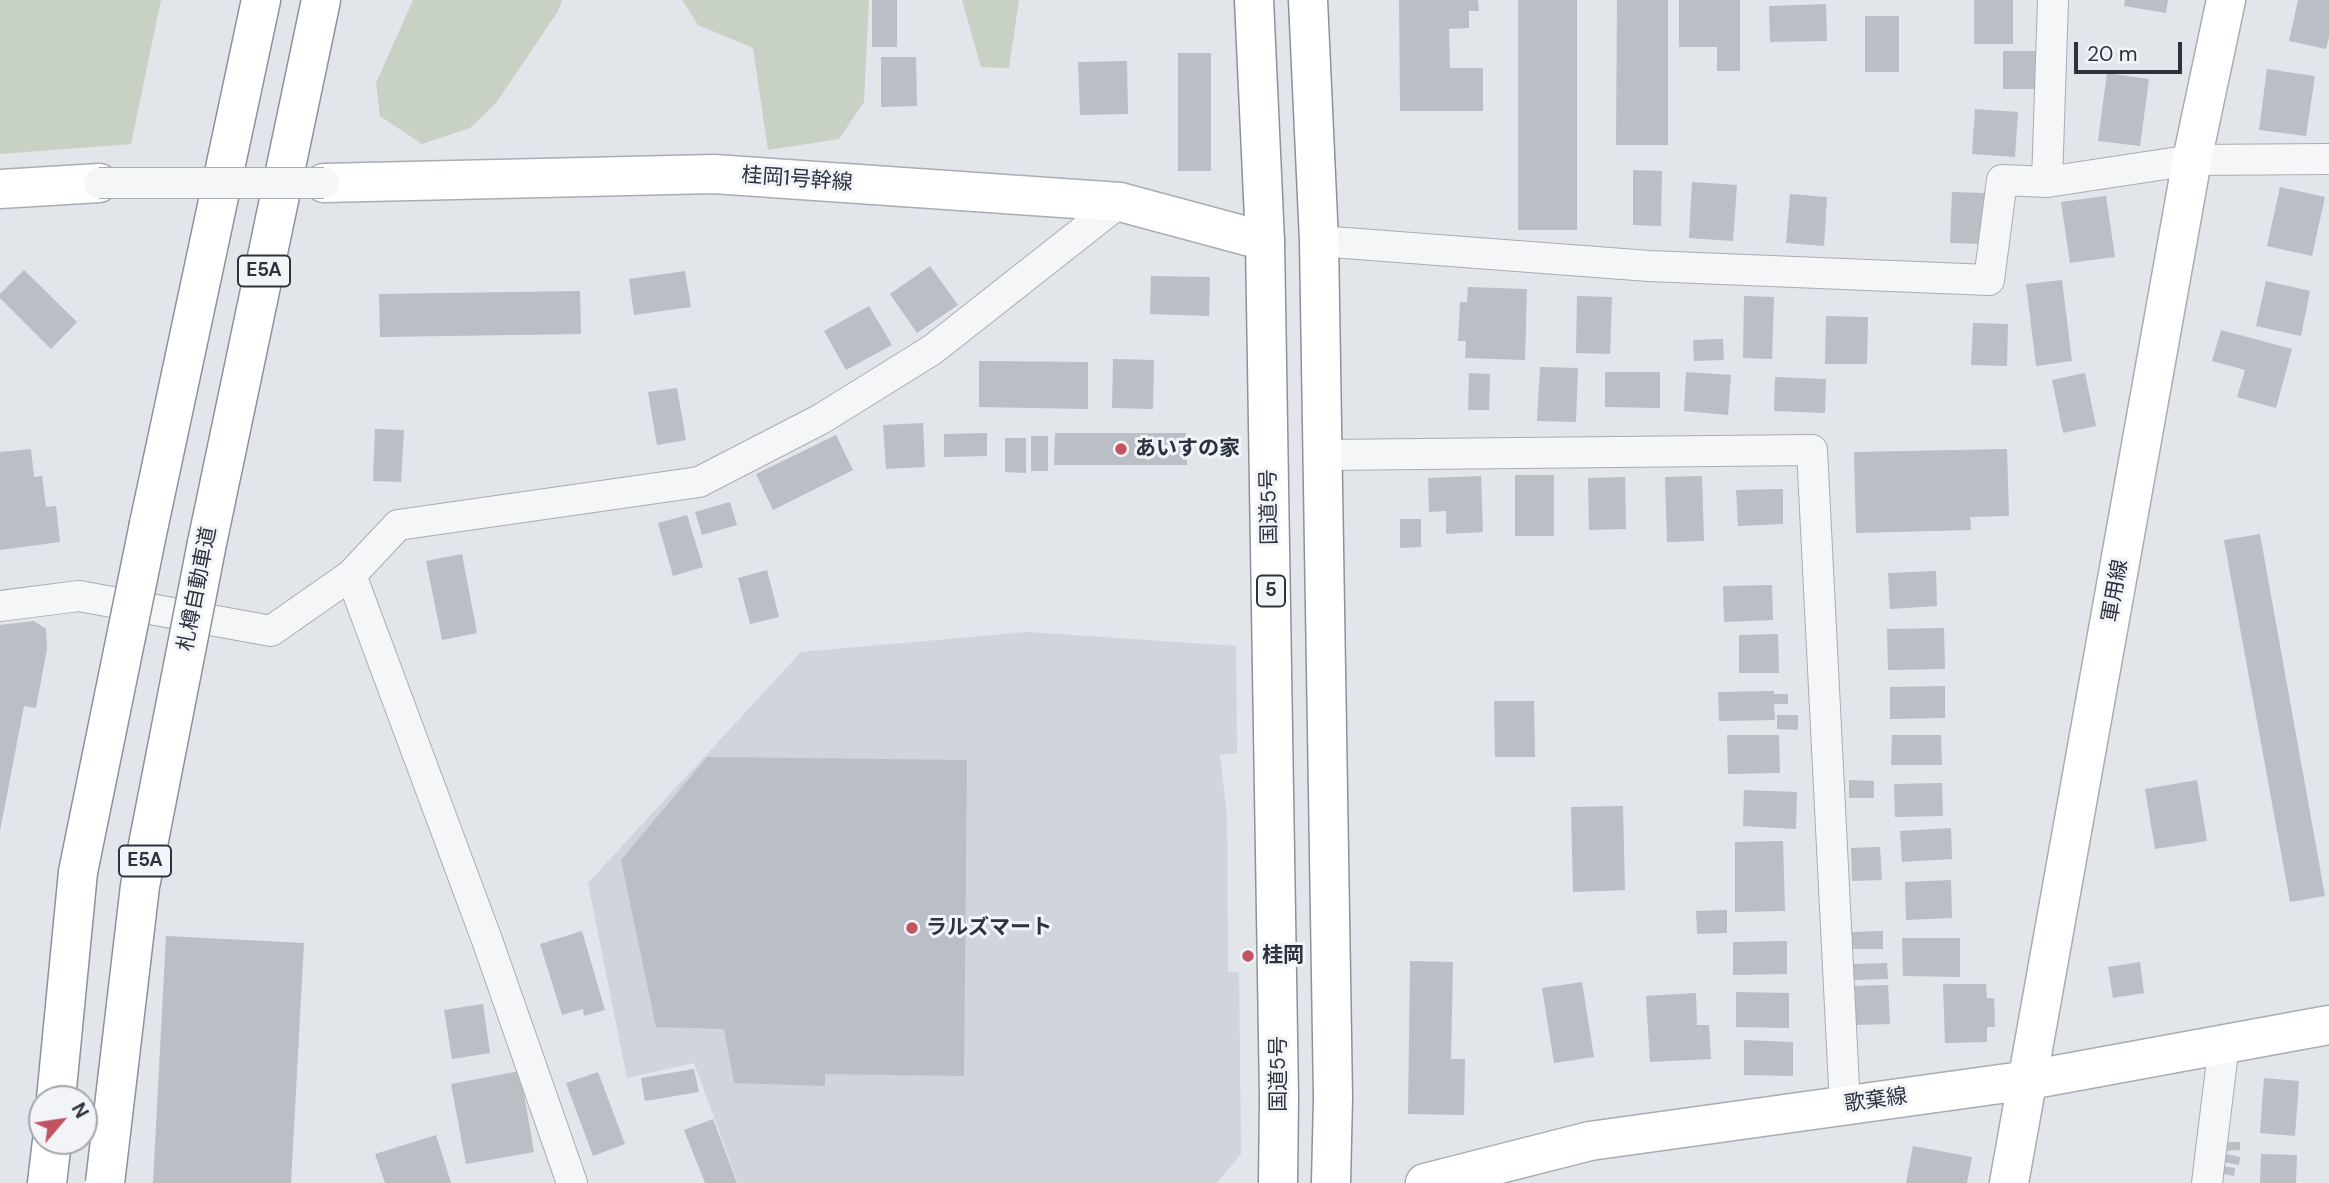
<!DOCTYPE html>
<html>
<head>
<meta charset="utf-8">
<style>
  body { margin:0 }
  #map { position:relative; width:2329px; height:1183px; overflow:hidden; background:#e2e5e9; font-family:"DM Sans",sans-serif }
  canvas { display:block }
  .north { position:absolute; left:28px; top:1085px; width:70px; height:70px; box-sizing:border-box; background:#f2f4f7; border:2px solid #a3a7ae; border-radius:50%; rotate:61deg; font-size:19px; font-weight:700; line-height:28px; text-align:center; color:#2c3340 }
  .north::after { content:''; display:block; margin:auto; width:24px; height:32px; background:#c25362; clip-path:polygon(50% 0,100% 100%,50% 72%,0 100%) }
  .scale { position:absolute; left:2074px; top:42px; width:108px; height:32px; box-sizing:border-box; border:4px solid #2c3340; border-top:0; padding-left:9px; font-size:21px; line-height:24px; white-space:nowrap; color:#2c3340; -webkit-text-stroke:5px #f2f4f7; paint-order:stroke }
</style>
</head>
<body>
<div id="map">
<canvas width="2329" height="1183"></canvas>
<div class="north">N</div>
<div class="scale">20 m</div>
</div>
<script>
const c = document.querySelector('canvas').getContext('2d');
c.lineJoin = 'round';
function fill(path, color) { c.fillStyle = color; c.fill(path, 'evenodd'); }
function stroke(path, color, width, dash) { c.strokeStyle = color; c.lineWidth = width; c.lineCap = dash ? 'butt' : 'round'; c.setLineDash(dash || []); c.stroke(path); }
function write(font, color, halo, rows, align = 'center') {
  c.font = font + ' "DM Sans","Noto Sans JP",sans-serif'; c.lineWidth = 6; c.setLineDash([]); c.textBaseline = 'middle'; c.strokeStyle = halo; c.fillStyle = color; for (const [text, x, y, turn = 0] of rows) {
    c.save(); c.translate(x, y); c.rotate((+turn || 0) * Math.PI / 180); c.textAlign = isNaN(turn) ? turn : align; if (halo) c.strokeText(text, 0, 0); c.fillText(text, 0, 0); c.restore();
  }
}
const built = new Path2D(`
  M1028 632 1236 646 1237 753 1220 755 1227 816 1228 972H1239L1241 1154 1217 1183H738L694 1063 627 1078 588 883 801 652Z`);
const green = new Path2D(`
  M0 0H161L131 144 0 154Z
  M413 0H562L558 11 496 103 470 128 422 144 380 116 376 83Z
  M682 0H869L864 102 839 139 768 150 753 48 698 25Z
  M962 0H1019L1009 68 981 67Z`);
const building = new Path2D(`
  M872 0H897V47H872Z
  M1399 0H1478L1479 11H1469V28L1449 29 1450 68H1483V111H1400Z
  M1518 0H1577V230H1518Z
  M1617 0H1668V145H1616Z
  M1679 0H1740V71H1717V47H1679Z
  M1974 0H2013V44H1974Z
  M2125 0H2168L2166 13 2124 6Z
  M2298 0H2329V37L2326 49 2289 41Z
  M1826 4 1827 41 1770 42 1769 6Z
  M1865 16H1899V72H1865Z
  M2003 51H2038L2037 89H2003Z
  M1178 53H1211V171H1178Z
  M881 57H916L917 106 881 107Z
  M1127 61 1128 114 1080 115 1078 62Z
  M2267 69 2315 76 2306 136 2259 130Z
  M2107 73 2149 79 2140 146 2098 141Z
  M1975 109 2018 112 2015 157 1972 154Z
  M1633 170 1662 171 1661 226 1633 225Z
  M1692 182 1737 185 1733 241 1689 238Z
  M2280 187 2325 197 2312 256 2267 246Z
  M1952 192 1986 193 1984 244 1950 243Z
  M1790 194 1827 197 1824 246 1786 243Z
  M2106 196 2115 257 2070 263 2061 202Z
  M930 266 958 305 917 333 890 294Z
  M24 270 77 322 51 349 0 298V294Z
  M685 271 691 307 634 315 629 279Z
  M1151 276 1210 277 1209 316 1150 314Z
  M2062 280 2072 361 2036 366 2026 284Z
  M2266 281 2310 291 2301 336 2256 326Z
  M1468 287 1527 289 1525 360 1465 358 1466 341H1458L1460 302H1467Z
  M580 291 581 334 380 337 379 294Z
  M1577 296 1612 297 1610 354 1576 353Z
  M1744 296 1774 297 1772 359 1743 358Z
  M869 306 892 345 846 370 824 331Z
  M1826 316 1868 317 1867 364H1825Z
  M1973 323 2008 324 2007 366 1971 365Z
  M2221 330 2292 349 2276 408 2237 397 2245 370 2212 361Z
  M1723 339 1724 360 1694 361 1693 340Z
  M1113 359 1154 360 1153 409 1112 408Z
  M979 361 1088 362V409L979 407Z
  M1540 367 1578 368 1576 422 1537 421Z
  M1605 372H1660V408L1605 407Z
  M1686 372 1731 375 1728 415 1684 411Z
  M1469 373 1490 374 1489 410H1468Z
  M2085 373 2096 426 2063 433 2052 380Z
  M1775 377 1826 379 1825 413 1774 411Z
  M677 388 686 440 657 445 648 392Z
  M923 423 925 467 886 469 883 425Z
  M375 429 404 430 401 482 373 481Z
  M987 433V456L944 457V434Z
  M1055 433H1186L1187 465H1054Z
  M836 435 853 470 773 510 756 474Z
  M1031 436H1048V471H1031Z
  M1005 438H1026V473L1005 472Z
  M31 449 34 477 42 476 46 507 56 506 60 542 0 550V452Z
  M2007 449 2009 516 1970 517 1971 530 1856 533 1854 452Z
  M1515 475H1554V536H1515Z
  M1481 476 1483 532 1446 534V511L1429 512 1428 478Z
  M1702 476 1704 541 1667 542 1665 477Z
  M1625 477 1626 529 1589 530 1588 478Z
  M1783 489V524L1738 526 1736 490Z
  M730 502 737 525 702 535 695 512Z
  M687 515 703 567 673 576 658 523Z
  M1400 519H1421V547L1400 548Z
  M2260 534 2325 896 2290 902 2224 540Z
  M462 554 477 633 442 640 426 561Z
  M767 570 779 617 750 624 738 578Z
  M1936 571 1937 606 1890 609 1888 573Z
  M1772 585 1773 620 1724 622 1723 586Z
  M34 621 46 629 47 649 36 708 24 706 0 831V625Z
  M1944 628 1945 669 1888 670 1887 629Z
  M1778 634 1779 673H1739V635Z
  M1945 686V718L1890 719V687Z
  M1774 691V694H1788V704H1774L1775 720 1719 721 1718 692Z
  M1494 701H1534L1535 757H1495Z
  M1777 715H1798V730L1777 729Z
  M1727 735H1779L1780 773 1728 774Z
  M1892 735H1941L1942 765H1891Z
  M707 757 967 760 964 1076 825 1074V1086L734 1083 724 1029 656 1027 621 860Z
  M1849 780 1874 781V798H1849Z
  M2197 780 2207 841 2155 849 2145 789Z
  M1942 783 1943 816 1895 817 1894 784Z
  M1744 790 1797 792 1796 829 1743 826Z
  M1623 806 1625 890 1573 892 1571 807Z
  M1951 828 1952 859 1902 862 1900 831Z
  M1783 841 1785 911 1735 912V842Z
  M1880 847 1882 880 1852 881 1851 848Z
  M1951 880 1952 918 1906 920 1905 882Z
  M1727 910V933L1697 934 1696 911Z
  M582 931 605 1010 584 1016 583 1009 562 1015 540 944Z
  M1883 931V949H1852L1851 932Z
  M166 936 304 943 291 1183H153Z
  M1902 938H1960V977L1903 976Z
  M1787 941V974L1733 975V942Z
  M1410 961 1453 962 1451 1059H1465L1464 1115 1408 1114Z
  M2140 962 2144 993 2113 998 2108 967Z
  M1887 963 1888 979 1854 980 1853 964Z
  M1582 982 1594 1057 1554 1063 1542 988Z
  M1943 984H1986L1987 998H1994L1995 1027H1987V1042L1945 1043Z
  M1888 985 1890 1024 1856 1025 1854 986Z
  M1736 992 1789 993V1028L1736 1027Z
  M1696 993 1697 1025H1709L1711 1059 1650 1062 1646 996Z
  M483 1004 490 1053 452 1059 444 1010Z
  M1744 1040 1793 1042V1076L1744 1075Z
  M694 1069 699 1092 645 1101 641 1078Z
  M520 1071 534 1152 466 1164 451 1084Z
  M598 1072 625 1144 593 1156 566 1083Z
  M2264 1078 2299 1081 2295 1136 2260 1133Z
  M713 1119 737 1183H705L684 1130Z
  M436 1135 451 1183H385L375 1154Z
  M2225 1142H2240V1150L2225 1151Z
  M1913 1146 1972 1157 1967 1183H1906Z
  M2226 1154 2240 1157 2239 1165 2224 1162Z
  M2261 1154 2297 1155 2296 1183H2260Z
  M2220 1166 2235 1168 2234 1176 2218 1173Z`);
const street = new Path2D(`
  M2047 182 2053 0
  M1319 241 1649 266 1989 280 2002 180 2047 182 2192 160 2329 159
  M1323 455 1812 450 1845 1106
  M351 575 487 940 572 1183
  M0 606 79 596 271 631 351 575 398 525 699 482 821 419 932 350 1120 202
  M2207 1183 2224 1044`);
const secondary = new Path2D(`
  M324 183 714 174 1120 202 1265 241
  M0 189 99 183
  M1425 1183 1590 1141 2029 1080 2329 1025
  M2009 1183 2192 160 2226 0`);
const highway = new Path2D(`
  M1254 0 1265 241 1279 1097 1278 1183
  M1308 0 1319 241 1333 1098 1331 1183
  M149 524 261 0
  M207 543 321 0
  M47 1183 52 1141`);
const streetBridge = new Path2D(`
  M99 183H324`);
const highwayBridge = new Path2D(`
  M56 1099 78 872 149 524
  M105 1183 140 886 207 543`);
const markers = [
  [1121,449,7,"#c25362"],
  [912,928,7,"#c25362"],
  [1248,956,7,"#c25362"]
];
const shields = [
  [264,271,52],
  [1271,591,28],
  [145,861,52]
];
const shieldNames = [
  ["E5A",264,271],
  ["5",1271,591],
  ["E5A",145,861]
];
const streetNames = [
  ["桂岡1号幹線",797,180,4],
  ["国道5号",1270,507,-91],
  ["札樽自動車道",198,589,-79],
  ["軍用線",2116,591,-80],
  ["国道5号",1279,1074,-90],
  ["歌棄線",1876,1101,-8]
];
const poiNames = [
  ["あいすの家",1135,449],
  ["ラルズマート",926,928],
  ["桂岡",1262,956]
];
fill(built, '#d0d4db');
fill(green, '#c7d2c4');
fill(building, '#babec5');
stroke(street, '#a8acb3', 32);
stroke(secondary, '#a8acb3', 41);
stroke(highway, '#8b929e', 41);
stroke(street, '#f5f6f8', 30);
stroke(secondary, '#fff', 38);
stroke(highway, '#fff', 38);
stroke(streetBridge, '#a8acb3', 32, []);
stroke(highwayBridge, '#8b929e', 41, []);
stroke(streetBridge, '#f5f6f8', 30);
stroke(highwayBridge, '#fff', 38);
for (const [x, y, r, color] of markers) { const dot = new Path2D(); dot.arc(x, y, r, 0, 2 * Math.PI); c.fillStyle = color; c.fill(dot); stroke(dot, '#f2f4f7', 2.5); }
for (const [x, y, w] of shields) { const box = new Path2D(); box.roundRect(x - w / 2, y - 15.5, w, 31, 5); c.fillStyle = '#f2f4f7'; c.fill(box); stroke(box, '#2c3340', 2); }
write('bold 19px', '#2c3340', null, shieldNames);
write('21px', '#2c3340', '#f2f4f7', streetNames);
write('bold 21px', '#2c3340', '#f2f4f7', poiNames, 'left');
</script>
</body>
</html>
